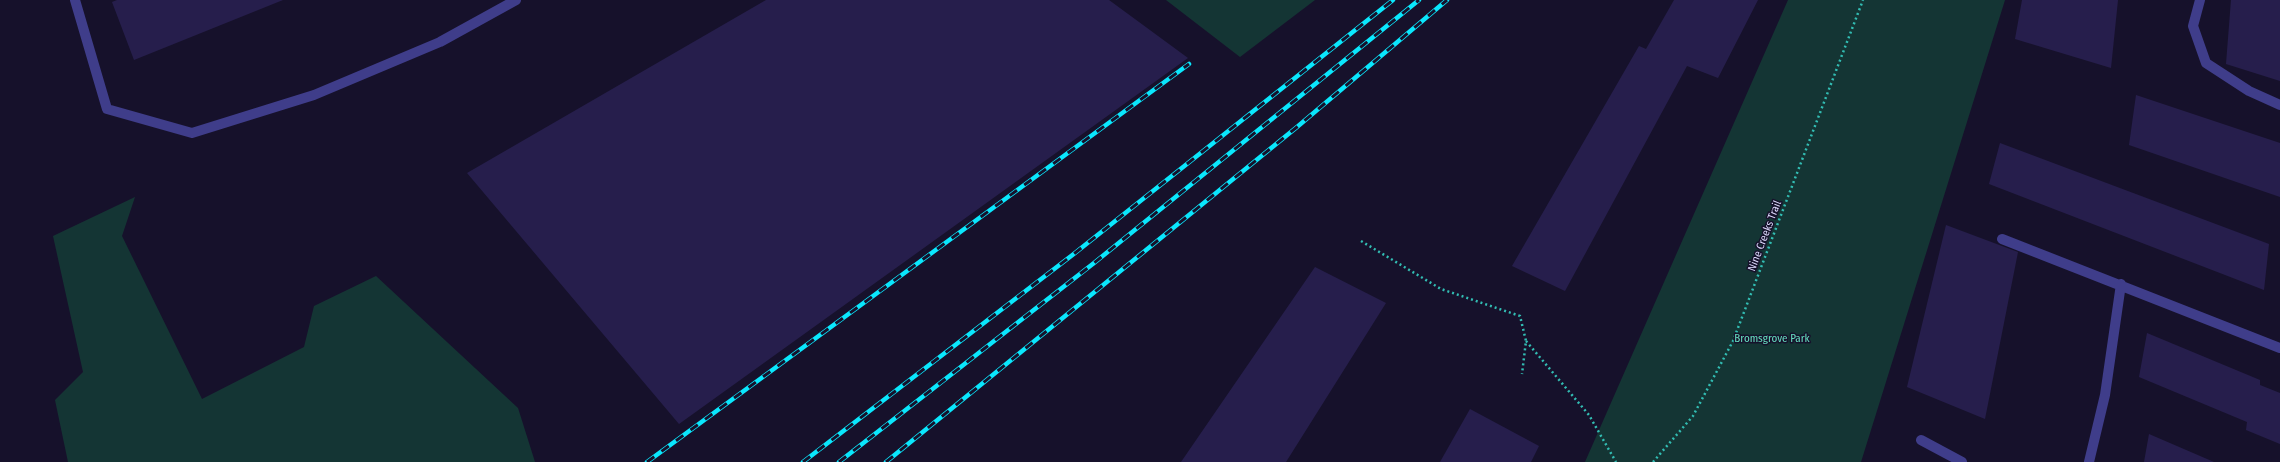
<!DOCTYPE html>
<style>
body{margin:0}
canvas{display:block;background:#16112b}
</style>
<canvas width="2280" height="462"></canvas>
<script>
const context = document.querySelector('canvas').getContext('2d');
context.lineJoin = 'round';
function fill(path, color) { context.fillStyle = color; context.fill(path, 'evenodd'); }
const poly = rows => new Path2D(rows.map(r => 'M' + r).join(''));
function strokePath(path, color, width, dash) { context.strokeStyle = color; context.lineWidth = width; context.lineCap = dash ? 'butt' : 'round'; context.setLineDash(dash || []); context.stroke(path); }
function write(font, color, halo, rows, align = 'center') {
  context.font = font + ' "Fira Sans Condensed",sans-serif'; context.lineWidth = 3; context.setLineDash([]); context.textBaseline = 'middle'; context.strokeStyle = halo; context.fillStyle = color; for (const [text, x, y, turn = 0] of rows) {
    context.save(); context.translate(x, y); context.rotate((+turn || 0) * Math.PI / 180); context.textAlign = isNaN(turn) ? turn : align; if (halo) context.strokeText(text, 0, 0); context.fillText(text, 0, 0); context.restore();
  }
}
fill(poly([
 [1166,0,1315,0,1240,57],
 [1788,0,2005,0,1861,462,1585,462],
 [135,197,122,236,202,399,304,347,314,306,376,276,518,408,535,462,68,462,55,400,83,372,53,236]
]), '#143534');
fill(poly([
 [117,0,283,0,134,60,112,2],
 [766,0,1109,0,1188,58,679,424,467,173],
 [1674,0,1758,0,1718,78,1687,66,1565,291,1512,266,1639,46,1646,49],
 [2022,0,2118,0,2111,68,2015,39],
 [2231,0,2280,0,2280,81,2226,64],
 [2136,95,2280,143,2280,197,2129,145],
 [2000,143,2269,244,2264,290,1989,184],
 [1946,225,2018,252,1985,419,1907,387],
 [1315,267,1386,303,1286,462,1181,462],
 [2147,333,2260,380,2260,385,2280,393,2280,444,2246,430,2247,422,2139,377],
 [1470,409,1539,446,1531,462,1440,462],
 [2149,434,2214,462,2144,462]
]), '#261e4c');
strokePath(poly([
 [1361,241,1441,289,1520,316,1526,341,1522,374],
 [1526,341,1589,415,1616,462],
 [1653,462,1693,416,1733,341,1863,0]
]), '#32bdb3', 2.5, [2, 3]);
strokePath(poly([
 [75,0,107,109,192,133,314,95,440,42,516,0],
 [2200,0,2193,26,2206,63,2249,91,2280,105],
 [2002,239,2280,348],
 [1921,440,1962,462],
 [2089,462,2105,395,2121,284]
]), '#3f3d8a', 10);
const rail = poly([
 [647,462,1189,64],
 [803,462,1075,253,1393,0],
 [839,462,1094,263,1419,0],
 [886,462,1297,127,1447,0]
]);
strokePath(rail, '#0ae7fd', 4.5);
strokePath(rail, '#16112b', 3, [9]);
write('11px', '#dfdcff', '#16112b', [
 ["Nine Creeks Trail",1765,236,-69]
]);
write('11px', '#66e0c0', '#16112b', [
 ["Bromsgrove Park",1772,339]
]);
</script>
